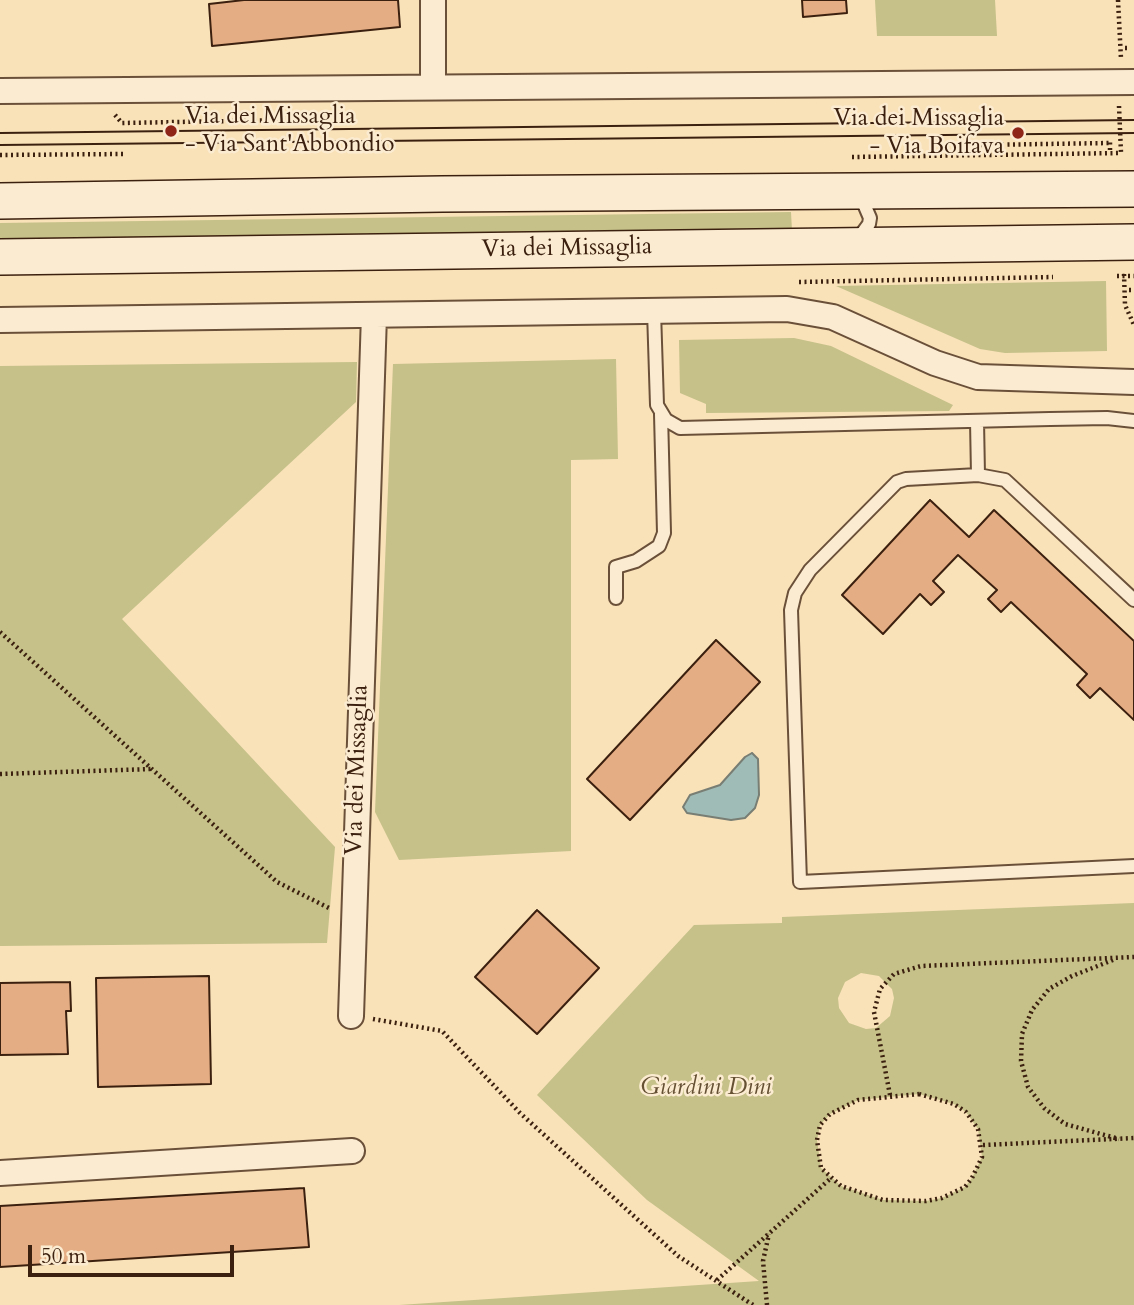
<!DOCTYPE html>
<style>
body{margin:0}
#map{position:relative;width:1134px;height:1305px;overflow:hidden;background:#f9e1b8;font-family:Cardo,serif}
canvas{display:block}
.scale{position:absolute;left:28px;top:1245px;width:206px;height:32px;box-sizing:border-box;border:4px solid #3c200f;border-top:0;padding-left:9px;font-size:21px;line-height:24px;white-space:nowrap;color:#3c200f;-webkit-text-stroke:5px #fbecd1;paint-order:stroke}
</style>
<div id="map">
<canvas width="1134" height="1305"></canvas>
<div class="scale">50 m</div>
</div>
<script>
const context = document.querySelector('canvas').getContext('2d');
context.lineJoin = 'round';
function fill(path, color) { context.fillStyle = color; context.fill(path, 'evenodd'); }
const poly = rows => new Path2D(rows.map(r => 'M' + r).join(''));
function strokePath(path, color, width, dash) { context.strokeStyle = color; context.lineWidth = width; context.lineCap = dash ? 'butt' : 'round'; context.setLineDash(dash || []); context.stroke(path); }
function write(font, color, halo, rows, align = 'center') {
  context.font = font + ' Cardo,serif'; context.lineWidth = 5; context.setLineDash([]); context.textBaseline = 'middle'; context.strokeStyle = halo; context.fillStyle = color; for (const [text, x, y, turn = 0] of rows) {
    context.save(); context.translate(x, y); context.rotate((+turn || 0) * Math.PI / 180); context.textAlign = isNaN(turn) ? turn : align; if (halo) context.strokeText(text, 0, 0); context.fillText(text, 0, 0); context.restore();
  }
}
fill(poly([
 [875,0,995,0,997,36,877,36],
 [791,212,792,231,0,241,0,223],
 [1106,281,1107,351,1005,353,980,349,836,286],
 [794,338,831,346,953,405,949,411,706,413,706,404,680,393,679,340],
 [616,359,618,459,571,460,571,851,399,860,375,812,393,364],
 [357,362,356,402,122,619,335,847,327,943,0,946,0,366],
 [1134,903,1134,1305,399,1305,759,1281,647,1200,537,1095,694,925,782,923,782,917],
 [861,973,879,976,892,989,894,998,890,1016,876,1028,866,1029,849,1023,839,1008,838,998,845,982],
 [919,1094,954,1104,966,1112,978,1129,982,1157,972,1178,965,1187,942,1198,926,1201,883,1200,841,1186,821,1168,817,1140,820,1125,830,1114,858,1100]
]), '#c5c189');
const water = poly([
 [752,753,758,759,759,795,755,808,745,818,731,820,687,813,683,807,690,795,720,785,745,757,752,753]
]);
fill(water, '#a0bcb7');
strokePath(water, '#787e74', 2);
const building = poly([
 [244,0,398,0,400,27,212,46,209,4,244,0],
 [802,0,846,0,847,13,803,17,802,0],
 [930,500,969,537,994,510,1134,641,1134,720,1100,688,1090,698,1077,685,1087,674,1011,602,1001,612,988,599,997,590,958,555,933,581,944,592,931,605,920,594,883,634,842,595,930,500],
 [716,640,760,682,630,820,587,779,716,640],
 [537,910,599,968,537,1034,475,977,537,910],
 [209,976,211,1084,98,1087,96,978,209,976],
 [70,982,71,1011,66,1011,68,1054,0,1055,0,983,70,982],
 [304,1188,309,1247,0,1267,0,1206,304,1188]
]);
fill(building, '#e4ad83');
strokePath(building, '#3c200f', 2);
const lane = poly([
 [854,197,864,204,870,218,869,224,858,239],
 [654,311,657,405,666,420,680,428,1050,419,1107,418,1134,421],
 [977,421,978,475,906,479,897,482,810,570,795,593,791,610,800,882,1134,866],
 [978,475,1005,480,1134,600],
 [616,598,616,567,636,561,659,546,664,533,661,414]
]);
const street = poly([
 [433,0,433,85],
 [0,91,1134,82],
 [0,320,787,309,833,317,935,363,978,377,1134,382],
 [351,1016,374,315],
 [0,1173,352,1151]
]);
const secondary = poly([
 [0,201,442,194,1134,189],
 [0,257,1134,242]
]);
strokePath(lane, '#6b5039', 16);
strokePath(street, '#6b5039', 28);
strokePath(secondary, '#3c200f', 38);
strokePath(poly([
 [1118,0,1121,59],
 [1125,48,1129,48],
 [1119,106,1121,153],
 [115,115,122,123,289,120],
 [980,145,1110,143],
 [1110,150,1110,139],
 [0,155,123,154],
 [852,157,1121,153],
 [1124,274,1125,305,1134,325],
 [1117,276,1134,276],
 [799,282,1053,277],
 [1129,290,1134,290],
 [0,632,277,882,331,909],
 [0,774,151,769],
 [1113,960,1072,976,1049,989,1032,1010,1022,1034,1021,1061,1028,1087,1044,1108,1065,1124,1119,1139],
 [373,1019,442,1031,520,1113,678,1256,753,1305],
 [919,1094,954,1104,966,1112,978,1129,982,1157,972,1178,965,1187,942,1198,926,1201,883,1200,841,1186,821,1168,817,1140,820,1125,830,1114,858,1100,919,1094],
 [890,1095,874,1012,880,989,894,974,921,966,1134,957],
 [983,1145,1134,1138],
 [717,1280,831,1178],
 [767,1305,763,1261,769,1234]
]), '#3c200f', 4.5, [2, 3.5]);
strokePath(lane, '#fbecd1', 12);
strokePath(street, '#fbecd1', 24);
strokePath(secondary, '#fbecd1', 35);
strokePath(poly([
 [0,133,1134,120],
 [0,145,1134,133]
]), '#3c200f', 2);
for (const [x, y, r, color] of [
 [171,131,7,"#8f2418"],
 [1018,133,7,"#8f2418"]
]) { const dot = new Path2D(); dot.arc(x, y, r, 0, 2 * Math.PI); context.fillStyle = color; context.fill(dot); strokePath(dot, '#fbecd1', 2.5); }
write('24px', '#3c200f', '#fbecd1', [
 ["Via dei Missaglia",185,117],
 ["- Via Sant'Abbondio",185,145],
 ["Via dei Missaglia",1004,119,"right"],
 ["- Via Boifava",1004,147,"right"]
], 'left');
write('24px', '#3c200f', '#fbecd1', [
 ["Via dei Missaglia",567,249,-1],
 ["Via dei Missaglia",358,770,-88]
]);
write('italic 24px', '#655034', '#fbecd1', [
 ["Giardini Dini",706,1088]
]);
</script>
